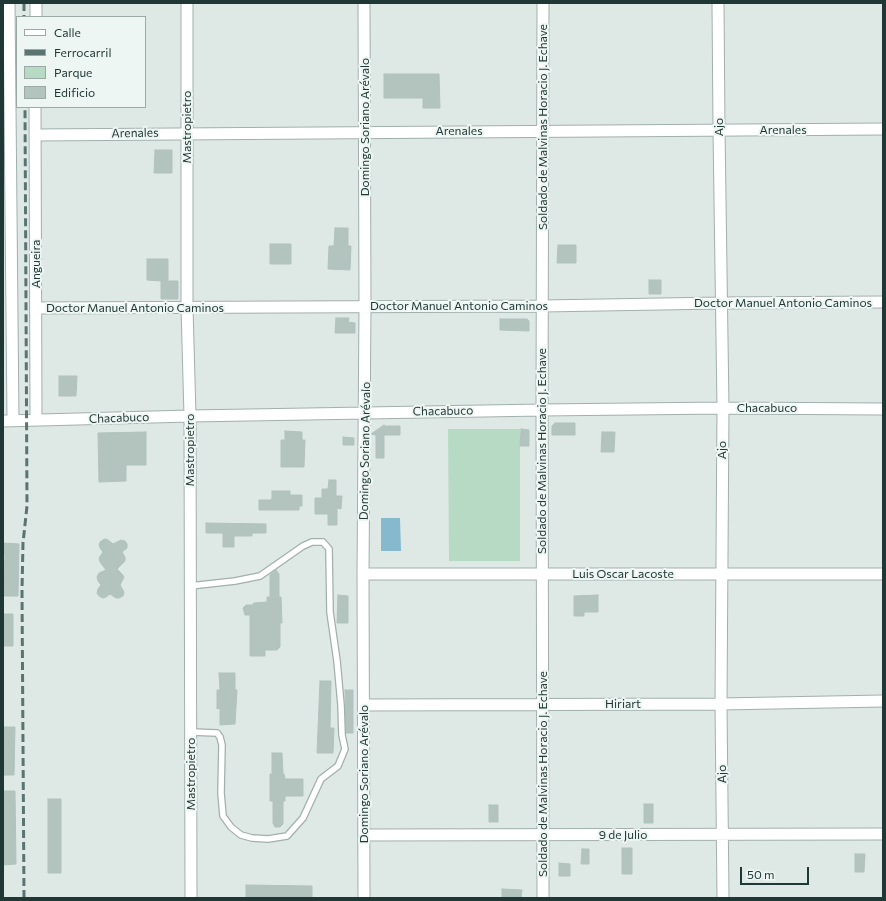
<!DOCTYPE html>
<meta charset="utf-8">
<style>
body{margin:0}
#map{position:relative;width:886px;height:901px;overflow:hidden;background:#dee9e6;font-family:Commissioner,sans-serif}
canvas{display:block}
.frame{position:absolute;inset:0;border:4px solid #203835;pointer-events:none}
.legend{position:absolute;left:16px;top:16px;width:130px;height:92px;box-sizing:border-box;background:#eef6f3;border:1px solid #9caaa7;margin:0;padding:5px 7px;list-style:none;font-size:12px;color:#203835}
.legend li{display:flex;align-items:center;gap:8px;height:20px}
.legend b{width:20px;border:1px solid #9caaa7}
.scale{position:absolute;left:740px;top:867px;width:69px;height:18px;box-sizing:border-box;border:2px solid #203835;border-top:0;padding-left:5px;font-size:12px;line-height:14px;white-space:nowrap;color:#203835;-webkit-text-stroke:3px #eef6f3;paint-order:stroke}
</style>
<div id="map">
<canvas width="886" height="901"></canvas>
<div class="frame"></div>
<ul class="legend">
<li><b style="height:5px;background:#fff"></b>Calle</li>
<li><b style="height:5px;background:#5a7471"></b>Ferrocarril</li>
<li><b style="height:11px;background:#b7dac5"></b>Parque</li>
<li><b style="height:11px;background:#b3c4bf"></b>Edificio</li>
</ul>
<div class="scale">50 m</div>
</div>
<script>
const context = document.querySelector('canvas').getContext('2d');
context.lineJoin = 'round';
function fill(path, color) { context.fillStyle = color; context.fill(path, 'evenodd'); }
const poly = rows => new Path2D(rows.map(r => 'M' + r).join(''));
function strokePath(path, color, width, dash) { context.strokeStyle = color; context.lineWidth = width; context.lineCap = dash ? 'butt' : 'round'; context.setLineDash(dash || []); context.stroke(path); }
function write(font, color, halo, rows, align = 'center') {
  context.font = font + ' Commissioner,sans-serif'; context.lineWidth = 4; context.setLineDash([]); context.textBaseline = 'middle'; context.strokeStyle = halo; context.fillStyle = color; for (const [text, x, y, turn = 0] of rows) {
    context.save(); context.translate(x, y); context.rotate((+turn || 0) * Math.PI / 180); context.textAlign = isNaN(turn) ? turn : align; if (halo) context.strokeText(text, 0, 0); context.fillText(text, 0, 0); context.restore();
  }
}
fill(poly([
 [448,429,520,429,520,561,449,561]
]), '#b7dac5');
fill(poly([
 [381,518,400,518,401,551,381,551]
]), '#86b8ce');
const building = poly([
 [384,74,439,74,440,108,423,108,423,98,384,98,384,74],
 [155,150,172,150,172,173,154,173,155,150],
 [335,228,348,228,348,246,351,246,350,270,328,269,329,246,334,246,335,228],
 [270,244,291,244,291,264,270,264,270,244],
 [558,245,576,245,576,263,557,263,558,245],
 [147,259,168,259,168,281,178,281,178,299,161,299,161,281,147,280,147,259],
 [649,280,661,280,661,294,649,294,649,280],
 [336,318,349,318,348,322,355,323,355,333,335,333,336,318],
 [500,319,527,319,529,321,529,331,500,330,500,319],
 [59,376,77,376,76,396,59,396,59,376],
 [555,423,575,423,575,435,552,435,552,426,555,423],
 [384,425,384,426,400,426,400,435,384,435,384,458,376,458,376,435,371,434,384,425],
 [521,429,529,430,529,446,520,446,521,429],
 [285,431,302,432,302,440,305,440,304,467,281,467,281,440,285,440,285,431],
 [146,432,146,465,126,465,126,481,99,482,98,433,146,432],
 [602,432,615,432,614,452,601,452,602,432],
 [343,437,354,438,354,445,343,445,343,437],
 [329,480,336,480,336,496,342,496,341,509,337,508,337,525,328,525,328,514,315,514,315,498,322,498,322,489,328,489,329,480],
 [272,491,290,491,290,495,302,495,302,506,299,506,299,510,259,510,259,500,271,500,272,498,272,491],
 [206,523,266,524,266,533,252,533,252,536,234,536,234,547,223,547,223,533,206,533,206,523],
 [105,539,108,540,113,544,121,540,125,541,127,544,127,548,122,552,125,557,125,561,117,569,122,574,124,577,120,585,124,592,123,596,119,598,116,598,110,594,106,597,103,598,99,596,97,593,98,589,101,585,98,581,97,577,99,573,106,570,100,562,99,558,103,552,100,548,99,544,101,541,105,539],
 [3,543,19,544,18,596,3,596,5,555,3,555,3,543],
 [276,570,279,574,279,597,281,597,282,623,280,623,280,647,277,650,265,650,265,656,250,656,250,615,245,615,243,608,246,605,252,605,254,603,267,602,267,597,270,597,270,575,276,570],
 [338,595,348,596,348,623,337,623,338,595],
 [598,595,598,612,584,612,584,616,574,616,574,596,598,595],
 [3,614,13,614,13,646,3,646,3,614],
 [219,673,235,673,235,690,237,690,235,724,220,725,220,708,217,709,217,690,220,690,219,673],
 [320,681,331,681,330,728,334,728,333,753,317,753,320,681],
 [345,690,353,690,353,733,346,733,345,690],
 [3,727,15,727,14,775,3,775,3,727],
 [272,753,282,753,283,774,284,774,285,779,303,779,303,796,285,796,285,801,283,801,283,824,280,827,275,827,273,823,273,801,270,801,270,774,272,774,272,753],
 [3,791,15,791,16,864,3,865,3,791],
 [48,799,61,799,61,873,48,873,48,799],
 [644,804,653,804,653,823,644,823,644,804],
 [489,805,498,805,498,822,489,822,489,805],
 [622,848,632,848,632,874,622,874,622,848],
 [582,849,589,849,589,864,581,864,582,849],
 [855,854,865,854,864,872,855,872,855,854],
 [559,863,570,864,570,876,559,876,559,863],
 [246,885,312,886,312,898,246,898,246,885],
 [502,889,522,890,521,898,502,898,502,889]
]);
fill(building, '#b3c4bf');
strokePath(building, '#b1c2be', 1);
const service = poly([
 [190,586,235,581,260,576,303,546,312,542,323,542,329,549,330,612,337,661,341,705,342,735,345,749,338,766,321,779,303,818,287,836,268,839,252,838,241,835,231,827,223,816,221,793,222,745,220,737,217,733,191,732]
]);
const minor = poly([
 [9,3,13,420],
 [187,3,187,307,190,416,191,898],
 [364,3,365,306,363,574,364,898],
 [718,3,719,130,723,408,721,704,723,898],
 [36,17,36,3],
 [35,107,36,420],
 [35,135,883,129],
 [36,308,542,306,721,303,883,302],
 [3,421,190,416,542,410,723,408,883,409],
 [363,574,883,574],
 [364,705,721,704,883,701],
 [364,835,883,834],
 [543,898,542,410,543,3]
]);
strokePath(service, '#a1b0ad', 8);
strokePath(minor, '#a1b0ad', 13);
strokePath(service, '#fff', 5.5);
strokePath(minor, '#fff', 11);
strokePath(poly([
 [24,3,24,17],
 [24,898,22,590,23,543,27,506,25,107]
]), '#5a7471', 3, [8, 4]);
write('12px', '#203835', '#eef6f3', [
 ["Mastropietro",187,127,-90],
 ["Domingo Soriano Arévalo",365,127,-90],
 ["Soldado de Malvinas Horacio J. Echave",543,127,-90],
 ["Ajo",719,127,-90],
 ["Arenales",783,130],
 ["Arenales",459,131],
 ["Arenales",135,133,-1],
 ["Angueira",36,264,-90],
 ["Doctor Manuel Antonio Caminos",783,303],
 ["Doctor Manuel Antonio Caminos",459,306],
 ["Doctor Manuel Antonio Caminos",135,308],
 ["Chacabuco",767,408],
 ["Chacabuco",443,411,-1],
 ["Chacabuco",119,418,-2],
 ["Mastropietro",190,450,-90],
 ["Ajo",722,450,-90],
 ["Domingo Soriano Arévalo",365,451,-89],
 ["Soldado de Malvinas Horacio J. Echave",542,451,-90],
 ["Luis Oscar Lacoste",623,574],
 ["Hiriart",623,704],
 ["Mastropietro",191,774,-90],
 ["Domingo Soriano Arévalo",364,774,-90],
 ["Soldado de Malvinas Horacio J. Echave",543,774,-90],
 ["Ajo",722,774,-91],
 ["9 de Julio",623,835]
]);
</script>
